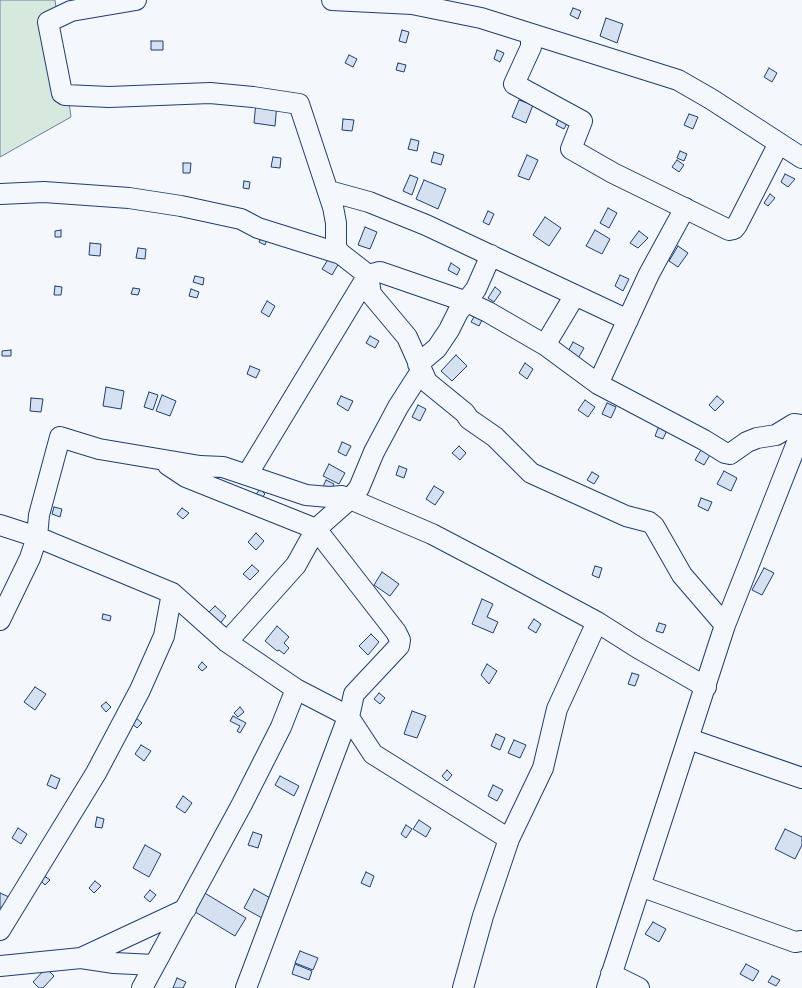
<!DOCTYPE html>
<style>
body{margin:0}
canvas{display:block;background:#f4f7fb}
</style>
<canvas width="802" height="988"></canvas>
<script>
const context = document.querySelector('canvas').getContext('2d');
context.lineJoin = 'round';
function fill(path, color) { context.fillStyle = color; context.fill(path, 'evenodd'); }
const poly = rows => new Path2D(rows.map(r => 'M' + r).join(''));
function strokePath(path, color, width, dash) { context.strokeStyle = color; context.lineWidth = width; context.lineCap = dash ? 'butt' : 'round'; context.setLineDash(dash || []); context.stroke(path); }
const green = poly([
 [0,0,55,0,71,117,0,157,0,0]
]);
fill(green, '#d7e8df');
strokePath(green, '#687fa3', 1);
const building = poly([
 [573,8,581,11,578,19,570,15,573,8],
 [606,18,623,24,617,43,600,36,606,18],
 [402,30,409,32,406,43,399,41,402,30],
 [151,41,163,41,163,50,151,50,151,41],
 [497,50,504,53,500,62,494,59,497,50],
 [349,55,357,59,353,67,345,63,349,55],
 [398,63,406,65,404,72,396,70,398,63],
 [769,68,777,73,772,82,764,77,769,68],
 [519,100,533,105,526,123,512,117,519,100],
 [256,102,277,104,275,126,254,123,256,102],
 [562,112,571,116,564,129,556,125,562,112],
 [689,114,698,117,693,129,684,125,689,114],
 [343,119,354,120,352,131,342,130,343,119],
 [411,139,419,141,417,151,408,149,411,139],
 [680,151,687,154,684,161,677,158,680,151],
 [434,152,444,155,441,165,431,162,434,152],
 [527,155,538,160,529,180,518,176,527,155],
 [273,157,281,158,280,168,271,167,273,157],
 [677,160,684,165,679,172,672,167,677,160],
 [183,163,191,163,190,173,183,173,183,163],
 [785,174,795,179,788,187,781,182,785,174],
 [410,175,418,178,412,195,403,191,410,175],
 [424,180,446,189,438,209,416,199,424,180],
 [244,181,250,182,249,189,243,188,244,181],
 [770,194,775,198,768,206,764,203,770,194],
 [608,208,617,213,609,228,600,223,608,208],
 [488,211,494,214,489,225,483,222,488,211],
 [545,217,561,228,549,246,533,235,545,217],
 [365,227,377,232,370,249,358,245,365,227],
 [61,230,61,237,55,237,55,231,61,230],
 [595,230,610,239,602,254,586,246,595,230],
 [639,231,648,238,638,248,630,243,639,231],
 [262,235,268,237,265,245,259,242,262,235],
 [90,243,101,244,100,256,89,255,90,243],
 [678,246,688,253,678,267,669,261,678,246],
 [138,248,146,249,145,259,136,258,138,248],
 [329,258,339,263,332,275,322,269,329,258],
 [451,263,460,269,457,275,448,270,451,263],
 [620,275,629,279,623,291,615,286,620,275],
 [195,276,204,278,203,285,193,282,195,276],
 [55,286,62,287,61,295,54,295,55,286],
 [495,287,501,292,494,302,488,298,495,287],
 [133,288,140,289,138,295,131,294,133,288],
 [191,289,199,292,197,298,189,296,191,289],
 [267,301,275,306,269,317,261,312,267,301],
 [478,310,485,314,479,326,471,322,478,310],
 [370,336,379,341,375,348,366,343,370,336],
 [573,342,584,348,577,360,567,353,573,342],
 [11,350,11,356,2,356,2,351,11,350],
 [456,355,467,366,452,381,441,371,456,355],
 [525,363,533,369,527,379,519,373,525,363],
 [250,366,260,370,256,378,247,374,250,366],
 [106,387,124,391,121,409,103,406,106,387],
 [149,392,158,395,153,410,144,407,149,392],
 [162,395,176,401,170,416,156,411,162,395],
 [341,396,353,401,348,411,337,404,341,396],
 [717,396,724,402,715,411,709,405,717,396],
 [31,398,43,399,41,412,30,411,31,398],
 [585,400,595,407,588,417,578,410,585,400],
 [607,403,616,407,611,418,602,414,607,403],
 [418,405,426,409,420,421,412,417,418,405],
 [659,426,667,430,663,439,655,436,659,426],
 [342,442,351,446,346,456,338,452,342,442],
 [459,446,466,453,460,460,452,453,459,446],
 [701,450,710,455,704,465,695,460,701,450],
 [329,464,345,473,339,484,323,476,329,464],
 [399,466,407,469,404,478,396,475,399,466],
 [724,471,737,478,731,491,717,484,724,471],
 [592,472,599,476,594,484,587,480,592,472],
 [326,480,334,484,329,495,321,491,326,480],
 [434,486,444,492,435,505,426,499,434,486],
 [260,489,265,494,259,501,254,497,260,489],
 [701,498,712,502,708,511,698,506,701,498],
 [54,507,62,509,60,517,52,514,54,507],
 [182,508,189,513,183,519,177,514,182,508],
 [256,533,264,541,256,550,248,542,256,533],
 [252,565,259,571,250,580,243,574,252,565],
 [595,566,602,568,599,578,592,575,595,566],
 [764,568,774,573,762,595,752,590,764,568],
 [382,572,399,584,390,596,374,585,382,572],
 [482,599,493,604,487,617,498,622,493,633,472,624,482,599],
 [215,606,226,616,218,626,206,615,215,606],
 [103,614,111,616,110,621,102,619,103,614],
 [534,619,541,624,536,633,528,628,534,619],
 [659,623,666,625,663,633,656,631,659,623],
 [277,626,289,637,284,643,289,648,284,654,279,650,277,651,265,641,277,626],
 [371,634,379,642,368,655,359,646,371,634],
 [202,662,207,667,202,671,198,667,202,662],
 [487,664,497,671,489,684,481,675,487,664],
 [632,673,639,675,635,686,628,684,632,673],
 [35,687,46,694,35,710,24,702,35,687],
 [379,693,385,698,380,704,374,699,379,693],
 [106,702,111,707,106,712,101,706,106,702],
 [240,707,244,712,238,717,234,713,240,707],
 [412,711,426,716,417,738,404,734,412,711],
 [233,716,246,723,240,733,237,731,240,726,230,721,233,716],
 [135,717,142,723,137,728,130,722,135,717],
 [496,734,505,738,500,750,491,746,496,734],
 [514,740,526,745,520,758,508,753,514,740],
 [141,745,151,751,144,761,135,754,141,745],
 [447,770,452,775,447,781,442,776,447,770],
 [51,775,60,779,56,789,47,785,51,775],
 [280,776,299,786,294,796,275,785,280,776],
 [493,785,503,790,497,801,488,796,493,785],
 [183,796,192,803,185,813,176,807,183,796],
 [97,817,104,819,102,828,95,827,97,817],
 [419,820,431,828,426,837,413,829,419,820],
 [406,825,412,829,406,838,401,834,406,825],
 [18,828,27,834,21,844,12,838,18,828],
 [785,829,802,837,802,845,795,859,775,849,785,829],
 [253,832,262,835,258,848,248,845,253,832],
 [145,845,161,854,149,877,133,868,145,845],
 [366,872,374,876,370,887,361,883,366,872],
 [43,875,50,880,45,885,39,879,43,875],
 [95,881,101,886,94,893,89,888,95,881],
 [254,889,272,899,262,918,244,908,254,889],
 [150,890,156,895,150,902,144,897,150,890],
 [203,892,246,918,235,936,192,910,203,892],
 [0,893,9,897,4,909,0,907,0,893],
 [653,922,666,929,659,942,645,934,653,922],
 [300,951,318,958,313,970,295,963,300,951],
 [295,964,312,971,309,980,292,974,295,964],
 [746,964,759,971,753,981,740,974,746,964],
 [46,968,54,976,43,988,39,988,33,982,46,968],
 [772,976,780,980,776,986,768,982,772,976],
 [177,978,186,982,183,988,173,988,177,978]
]);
fill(building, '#d5e0f0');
strokePath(building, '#1d3f73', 1);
const minor = poly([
 [136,0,71,11,48,22,62,93,65,95,109,97,210,93,253,97,299,104,333,207,336,223,336,248,341,254],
 [332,0,412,4,481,18,678,80,711,99,802,158],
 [531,34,531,47,514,84,582,121,571,149,613,173,729,230,734,229,737,225,779,143],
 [329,191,369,202,426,225,628,320],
 [0,194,44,192,129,198,181,206,241,219,258,228,341,254,368,275,371,294,407,337,427,382,465,413,469,419,495,437,531,473,626,516,649,522,654,526,682,575,725,625],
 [545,345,575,295],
 [418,364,437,348,449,330,458,312,476,289,491,255],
 [598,384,649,274,685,208],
 [168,465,186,477,316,529,396,632,400,640,399,646,354,694,350,712,246,988],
 [247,475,368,275,380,272,467,302,488,312,545,345,598,384,704,440,725,453,730,454,747,442,757,438,776,435,794,424,802,425],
 [0,525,37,537,172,593,227,642,296,689,348,716,373,754,509,839],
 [0,620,30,558,37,537,39,515,60,437,99,449,200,466,223,467,306,495,329,497,342,496,350,499,432,534,491,565,597,622,638,648,706,687],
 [227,642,296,565,316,529,350,499,359,488,374,452,398,407,421,371],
 [689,739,802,778],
 [640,886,795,942,802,941],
 [0,930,96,773,140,690,164,636,172,593],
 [81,958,186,909],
 [0,966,81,958,114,963,154,965],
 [611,974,639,988],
 [142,988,242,804,281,727,296,689],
 [463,988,483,916,509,839,543,768,557,709,597,622],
 [607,988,725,625,802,430]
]);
strokePath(minor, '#1d3f73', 22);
strokePath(minor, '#f4f7fb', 20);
</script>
